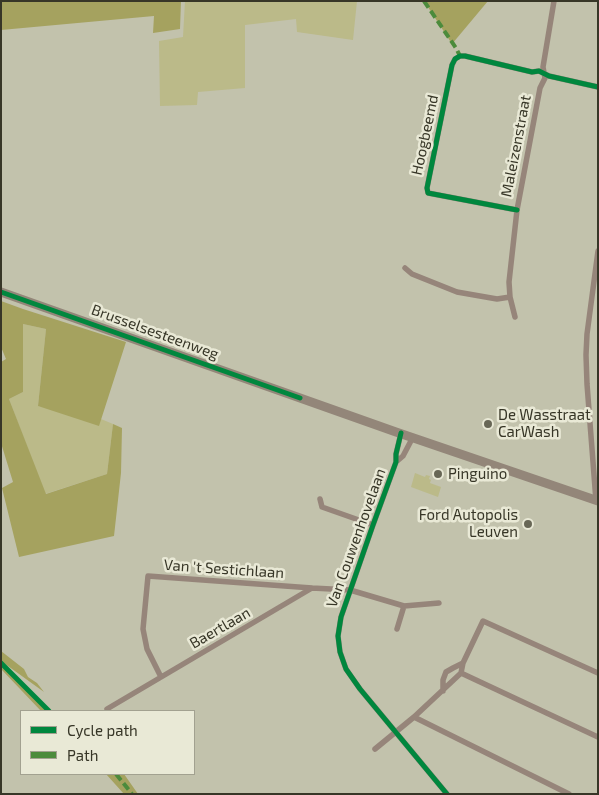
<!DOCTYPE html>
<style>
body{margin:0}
#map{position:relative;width:599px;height:795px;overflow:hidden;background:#c2c2ac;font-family:"Exo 2",sans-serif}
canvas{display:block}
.frame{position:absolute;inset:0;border:2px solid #373627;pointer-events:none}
.legend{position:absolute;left:20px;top:710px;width:175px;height:65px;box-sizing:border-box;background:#e9e9d6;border:1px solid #a2a190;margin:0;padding:6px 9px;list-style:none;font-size:15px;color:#373627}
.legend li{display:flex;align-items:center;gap:10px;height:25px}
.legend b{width:25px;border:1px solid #a2a190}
</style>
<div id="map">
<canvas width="599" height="795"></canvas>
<div class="frame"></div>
<ul class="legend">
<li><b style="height:6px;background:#00873e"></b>Cycle path</li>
<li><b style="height:6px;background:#4c8b3c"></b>Path</li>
</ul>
</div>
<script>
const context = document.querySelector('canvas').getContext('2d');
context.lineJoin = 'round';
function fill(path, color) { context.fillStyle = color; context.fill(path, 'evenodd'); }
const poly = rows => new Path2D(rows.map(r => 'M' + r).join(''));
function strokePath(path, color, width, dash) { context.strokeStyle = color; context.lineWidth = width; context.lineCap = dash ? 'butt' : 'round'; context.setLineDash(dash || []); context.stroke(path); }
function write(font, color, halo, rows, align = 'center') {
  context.font = font + ' "Exo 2",sans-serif'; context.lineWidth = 5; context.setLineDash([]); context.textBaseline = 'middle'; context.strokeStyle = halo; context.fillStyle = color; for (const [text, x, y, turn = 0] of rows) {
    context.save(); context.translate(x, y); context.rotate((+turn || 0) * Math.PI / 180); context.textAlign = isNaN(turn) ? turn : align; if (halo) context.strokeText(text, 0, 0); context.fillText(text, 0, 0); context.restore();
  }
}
fill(poly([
 [185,1,357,1,353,40,297,32,296,19,245,25,245,88,198,92,197,105,160,106,159,41,183,37],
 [23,324,46,329,38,406,101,419,113,424,107,474,45,494,9,399,23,392],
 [415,473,425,477,426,475,430,476,429,479,431,480,430,483,441,487,438,497,411,487]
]), '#bbba89');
fill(poly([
 [1,1,181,1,180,29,153,33,154,16,1,30],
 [424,1,488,1,452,44],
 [1,301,23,309,126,342,99,426,38,406,46,329,23,324,23,392,9,399,46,494,107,474,113,424,122,428,121,473,114,536,19,557,2,488,13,482,1,443,1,362,6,359,1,347],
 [1,651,24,669,28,677,37,683,44,692,1,661],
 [1,663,49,711,41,711,1,669],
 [106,774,124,774,138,794,124,794]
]), '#a5a25f');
strokePath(poly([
 [517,210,428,193,427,188,452,65,455,59,460,56,465,56,532,72,539,71,549,76,598,87],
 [405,268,412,274,457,292,497,299,510,297],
 [515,317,510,297,509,282,517,210,540,88,545,78,543,67,554,1],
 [401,433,396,454,396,462,373,525,341,617,338,636,340,652,346,669,360,689,447,794],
 [396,462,403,456,413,437],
 [320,499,322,507,373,525],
 [596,501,587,384,586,355,587,334,598,251],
 [404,606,439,603],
 [461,673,463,663,483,621,598,673],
 [161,677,147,649,143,629,148,576,312,588],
 [443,691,443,680,446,672,453,668,463,663],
 [107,709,312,588,350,590,404,606,397,629],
 [414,717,569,794],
 [375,749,414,717,461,673,598,737]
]), '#96857a', 5.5);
strokePath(poly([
 [1,292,396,432,598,501]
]), '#938679', 9);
strokePath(poly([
 [424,1,456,48,460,56],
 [116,774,132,794]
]), '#4c8b3c', 4, [8, 4]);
strokePath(poly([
 [517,210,428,193,427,188,452,65,455,59,460,56,465,56,532,72,539,71,549,76,598,87],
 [1,292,300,398],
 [401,433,396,454,396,462,373,525,341,617,338,636,340,652,346,669,360,689,447,794],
 [1,663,49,711]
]), '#00873e', 5);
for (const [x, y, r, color] of [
 [488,424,5,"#686756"],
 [438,474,5,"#686756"],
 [528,524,5,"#686756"]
]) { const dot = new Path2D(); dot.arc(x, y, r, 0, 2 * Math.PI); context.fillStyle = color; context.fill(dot); strokePath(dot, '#e9e9d6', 2); }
write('15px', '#373627', '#e9e9d6', [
 ["Hoogbeemd",425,135,-78],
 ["Maleizenstraat",516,146,-79],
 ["Brusselsesteenweg",155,332,20],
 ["Van Couwenhovelaan",356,538,-70],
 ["Van 't Sestichlaan",224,569,4],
 ["Baertlaan",220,628,-30]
]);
write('15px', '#373627', '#e9e9d6', [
 ["De Wasstraat",498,415],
 ["CarWash",498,432],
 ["Pinguino",448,474],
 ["Ford Autopolis",518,515,"right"],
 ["Leuven",518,532,"right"]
], 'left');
</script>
